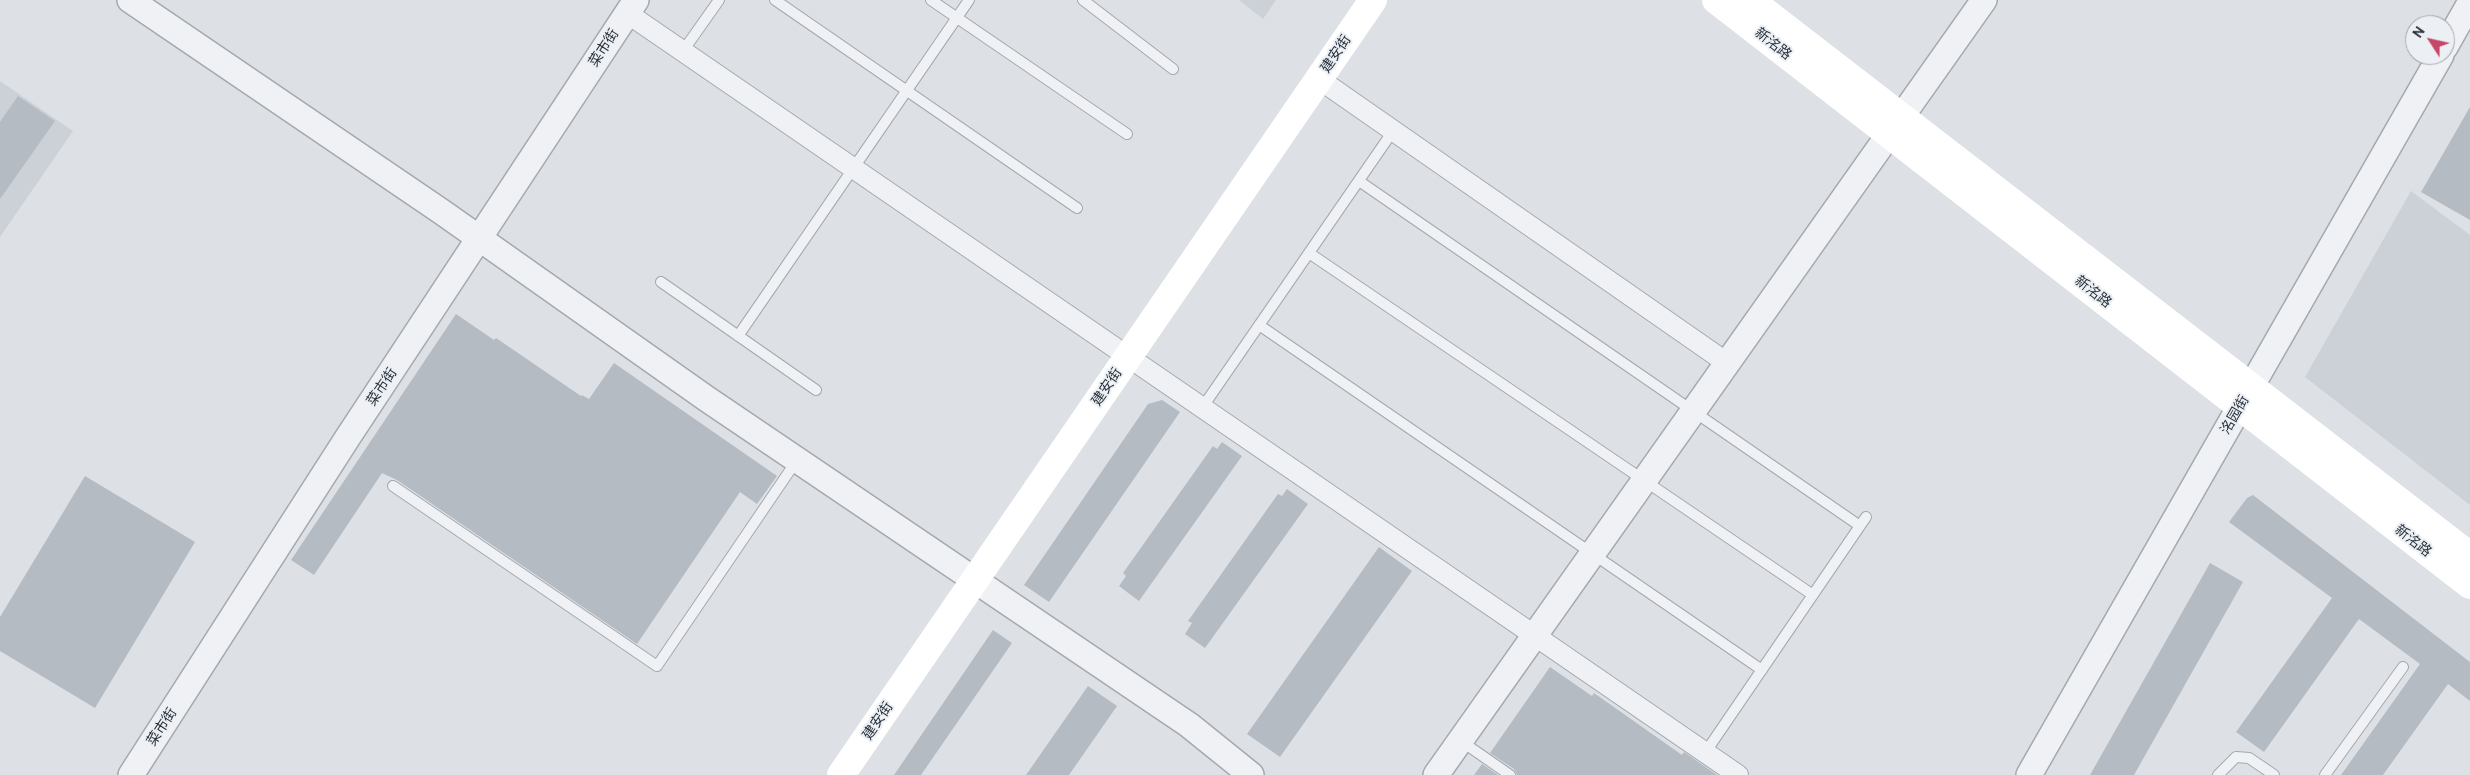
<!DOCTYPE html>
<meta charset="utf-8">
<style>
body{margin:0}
#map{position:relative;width:2470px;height:775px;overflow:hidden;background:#dde1e6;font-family:Cabin,sans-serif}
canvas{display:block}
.north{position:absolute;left:2405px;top:15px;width:50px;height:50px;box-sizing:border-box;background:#ecf0f4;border:1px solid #9da4aa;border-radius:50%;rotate:305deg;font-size:14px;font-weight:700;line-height:20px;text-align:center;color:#27313b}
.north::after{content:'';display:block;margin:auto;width:18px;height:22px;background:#c54769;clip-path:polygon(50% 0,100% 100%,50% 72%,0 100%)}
</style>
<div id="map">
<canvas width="2470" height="775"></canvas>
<div class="north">N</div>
</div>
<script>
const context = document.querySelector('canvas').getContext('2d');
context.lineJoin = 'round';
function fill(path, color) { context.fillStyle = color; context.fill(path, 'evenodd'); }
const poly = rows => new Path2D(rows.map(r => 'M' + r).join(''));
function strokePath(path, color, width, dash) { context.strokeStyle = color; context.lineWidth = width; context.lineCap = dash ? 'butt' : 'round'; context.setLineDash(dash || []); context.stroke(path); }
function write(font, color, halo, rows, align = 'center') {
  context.font = font + ' Cabin,"Noto Sans SC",sans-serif'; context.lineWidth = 4; context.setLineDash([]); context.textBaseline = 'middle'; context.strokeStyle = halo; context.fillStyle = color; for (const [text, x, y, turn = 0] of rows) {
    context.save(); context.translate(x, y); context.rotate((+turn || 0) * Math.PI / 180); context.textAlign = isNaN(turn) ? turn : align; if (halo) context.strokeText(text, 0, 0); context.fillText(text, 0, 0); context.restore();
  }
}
fill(poly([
 [1239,0,1276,0,1263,19],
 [0,81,73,131,0,237],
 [2411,191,2470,235,2470,505,2305,377]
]), '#cbd1d7');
fill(poly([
 [18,96,55,121,0,199,0,122],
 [2470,107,2470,220,2421,192],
 [456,314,494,340,496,338,581,396,582,395,589,399,614,363,777,476,757,504,740,492,637,644,397,480,382,473,314,575,291,560],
 [1162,400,1180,412,1049,602,1024,585,1148,404],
 [1222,442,1242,456,1139,601,1119,586,1126,576,1123,573,1213,446,1217,449],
 [85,476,195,542,95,708,0,651,0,617],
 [1287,489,1308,504,1205,648,1185,634,1192,623,1188,621,1278,494,1282,496],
 [2253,495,2470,662,2470,701,2448,684,2383,775,2341,775,2420,664,2359,619,2264,752,2236,732,2332,598,2229,522,2247,498],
 [1379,547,1412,571,1280,757,1247,734],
 [2210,563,2243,582,2134,775,2090,775],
 [993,630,1012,643,921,775,894,775],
 [1550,667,1592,696,1594,693,1682,755,1684,752,1717,775,1517,775,1514,769,1490,753],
 [1088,686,1117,706,1069,775,1026,775],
 [1482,764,1498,775,1474,775]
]), '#b4bbc2');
const service = poly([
 [775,0,1077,208],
 [931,0,1127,134],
 [1083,0,1173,69],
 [683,51,719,0],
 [1359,181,1860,526],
 [1309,253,1813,595],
 [661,282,816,390],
 [1259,325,1762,670],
 [738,336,969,0],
 [1202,408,1393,131],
 [393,486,657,666,797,460],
 [1461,741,1510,775],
 [1705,753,1866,517],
 [2218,775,2236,757,2249,758,2274,775],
 [2325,775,2403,667]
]);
const minor = poly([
 [627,13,1738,775],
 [1319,79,1727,363]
]);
const tertiary = poly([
 [130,0,442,212,707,399,1189,725,1251,775],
 [2445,47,2470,3],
 [131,775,348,437,636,0],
 [1436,775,1984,0],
 [2029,775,2441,55]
]);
strokePath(service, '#a3a9af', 12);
strokePath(minor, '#a3a9af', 22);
strokePath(tertiary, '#a3a9af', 28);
strokePath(service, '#eff1f4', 10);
strokePath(minor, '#eff1f4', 20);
strokePath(tertiary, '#eff1f4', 25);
strokePath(poly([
 [1716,0,2470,585],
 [1750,0,2470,556],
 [841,775,1373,0]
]), '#fff', 28);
write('14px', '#27313b', '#ecf0f4', [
 ["新洺路",1773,44,38],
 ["菜市街",604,48,-57],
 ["建安街",1336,54,-56],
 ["新洺路",2093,292,38],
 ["菜市街",382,387,-56],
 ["建安街",1107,387,-56],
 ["洺园街",2235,415,-60],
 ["新洺路",2413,541,38],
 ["建安街",878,721,-56],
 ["菜市街",162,727,-57]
]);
</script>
